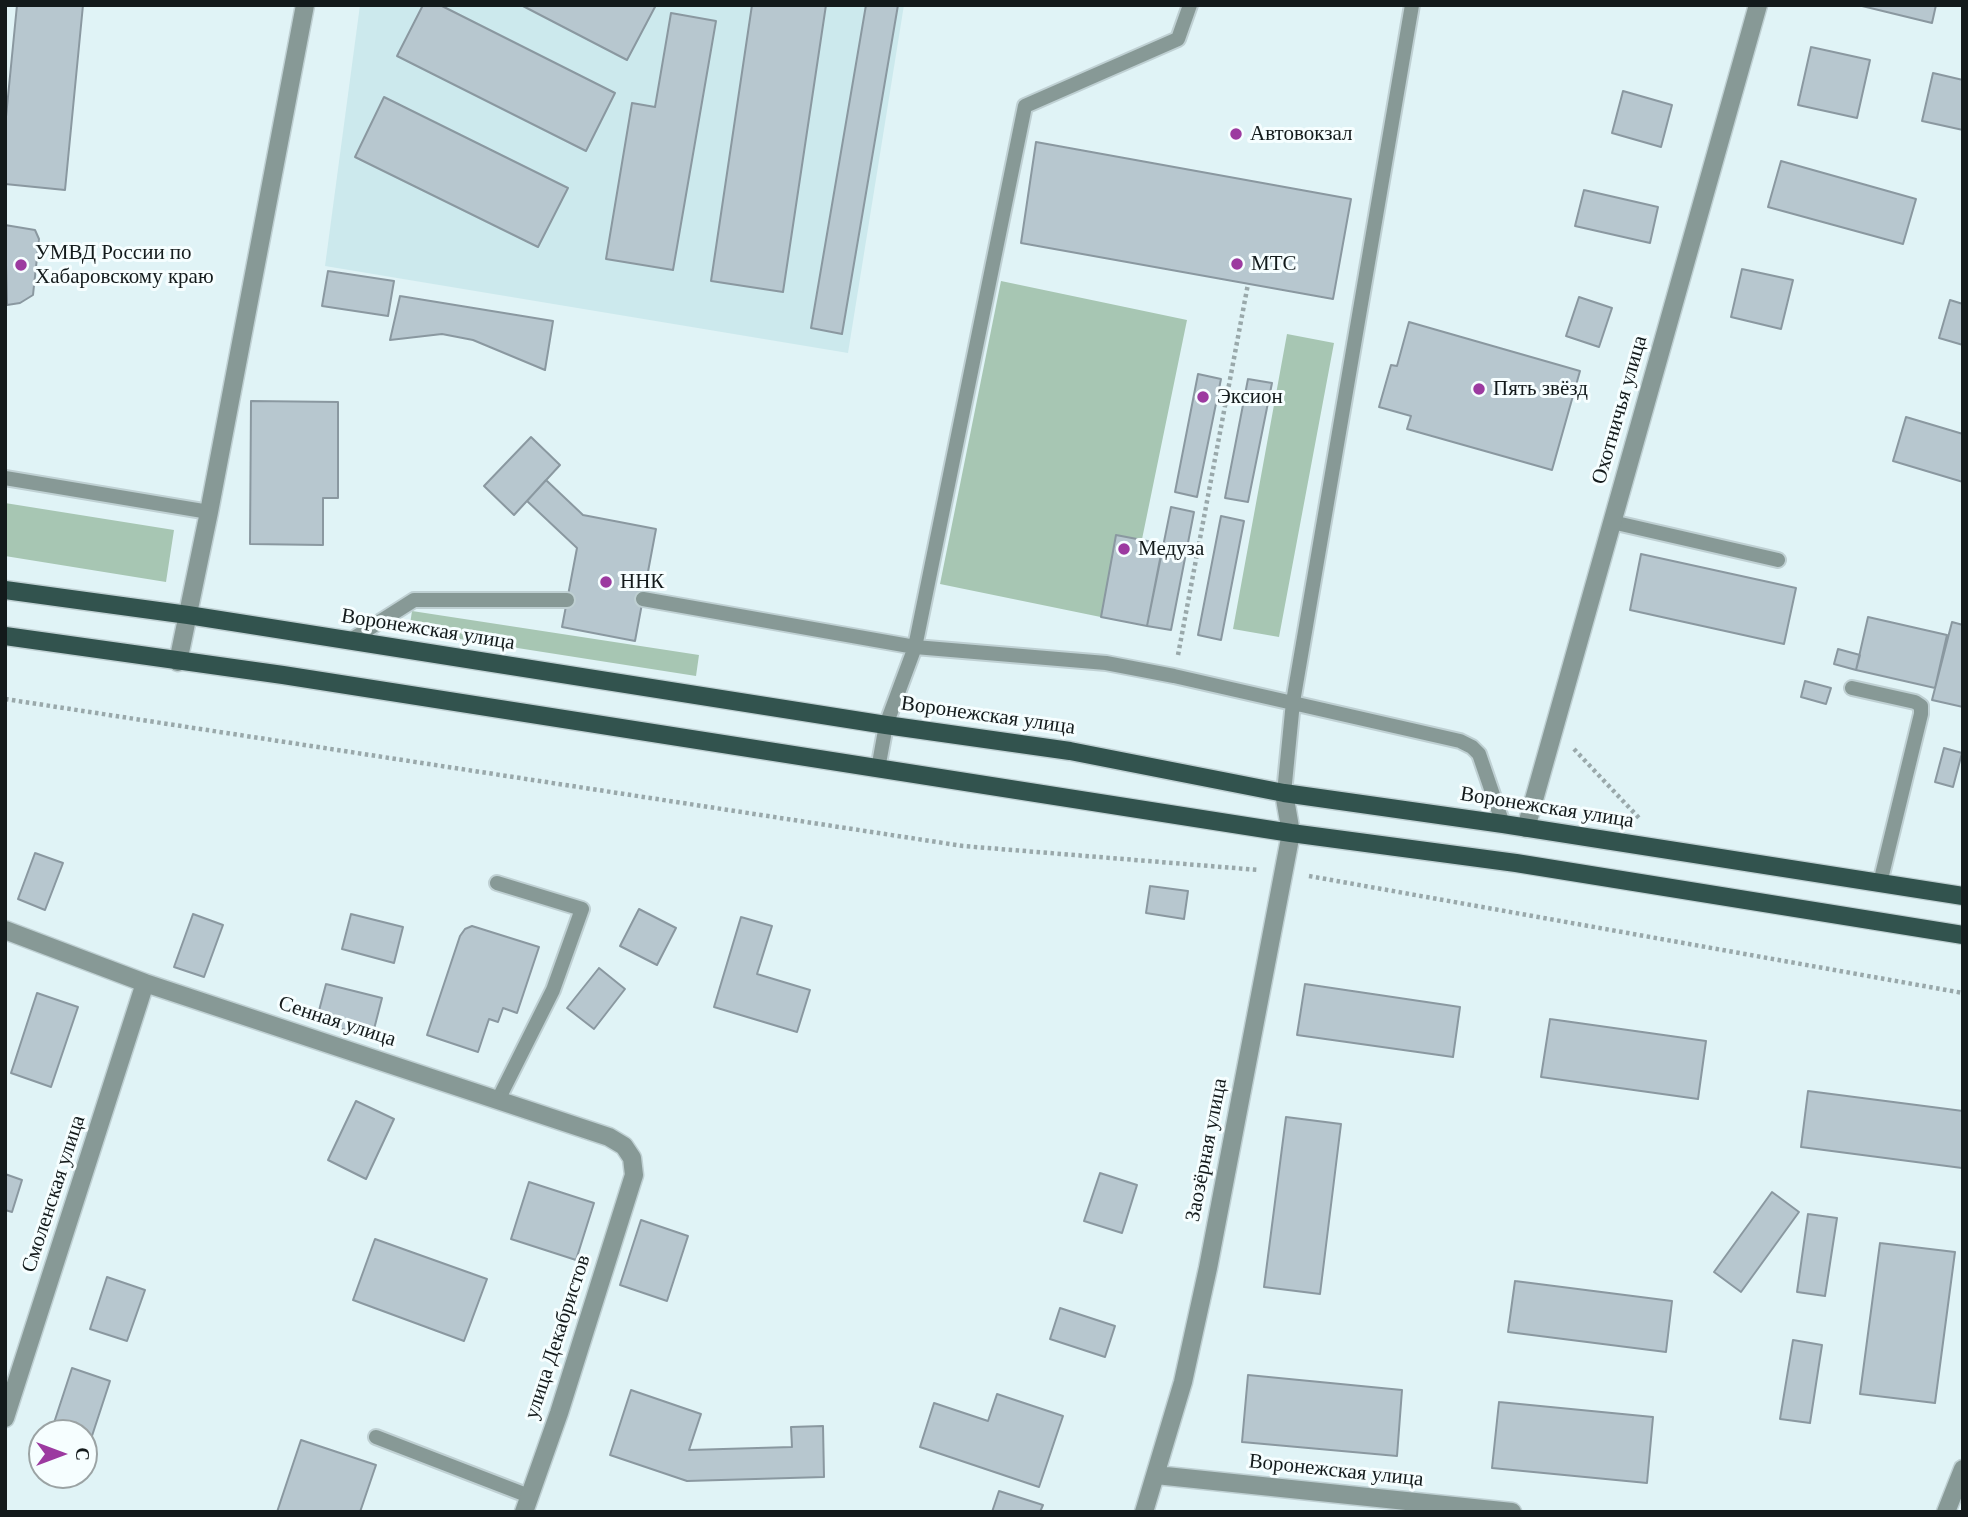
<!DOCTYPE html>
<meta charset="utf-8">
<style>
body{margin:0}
#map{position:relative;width:1968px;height:1517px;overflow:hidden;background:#e0f3f6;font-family:Georgia,serif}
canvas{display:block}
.frame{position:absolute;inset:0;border:7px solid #131a1b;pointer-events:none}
.north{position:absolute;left:28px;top:1419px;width:70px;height:70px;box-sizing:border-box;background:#f6feff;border:2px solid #9ba3a4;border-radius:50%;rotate:90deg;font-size:19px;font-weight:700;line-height:28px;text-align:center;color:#131a1b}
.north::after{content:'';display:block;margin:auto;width:24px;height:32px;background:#9c3aa0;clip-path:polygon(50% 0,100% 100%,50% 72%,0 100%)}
</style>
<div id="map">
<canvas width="1968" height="1517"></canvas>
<div class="frame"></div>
<div class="north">С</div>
</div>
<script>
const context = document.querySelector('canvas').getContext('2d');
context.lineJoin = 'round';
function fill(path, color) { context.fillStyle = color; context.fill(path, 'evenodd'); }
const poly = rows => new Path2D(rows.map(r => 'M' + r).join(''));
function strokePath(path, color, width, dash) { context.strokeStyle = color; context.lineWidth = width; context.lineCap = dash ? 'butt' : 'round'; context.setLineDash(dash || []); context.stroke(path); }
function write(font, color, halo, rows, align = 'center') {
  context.font = font + ' Georgia,serif'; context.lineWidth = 6; context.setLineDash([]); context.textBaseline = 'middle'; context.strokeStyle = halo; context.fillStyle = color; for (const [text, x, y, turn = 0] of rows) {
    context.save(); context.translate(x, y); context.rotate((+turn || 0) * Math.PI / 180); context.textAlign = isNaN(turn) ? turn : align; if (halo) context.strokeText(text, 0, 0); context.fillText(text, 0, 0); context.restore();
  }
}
fill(poly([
 [360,5,904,5,848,353,325,266]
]), '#cce9ed');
fill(poly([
 [1001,281,1187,320,1125,622,940,584],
 [1287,334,1334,343,1279,637,1233,629],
 [5,503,174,530,166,582,5,556],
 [412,611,699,655,696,676,409,631]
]), '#a7c6b3');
const building = poly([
 [17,5,83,5,65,190,5,184,5,127,17,5],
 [423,5,440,5,615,93,586,151,397,56,423,5],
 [521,5,656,5,627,60,521,5],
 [752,5,826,5,783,292,711,281,752,5],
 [866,5,898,5,842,334,811,328,866,5],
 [1858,5,1936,5,1932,23,1858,5],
 [671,13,716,21,673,270,606,259,632,103,655,107,671,13],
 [1811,47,1870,60,1857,118,1798,105,1811,47],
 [1933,73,1963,80,1963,130,1922,121,1933,73],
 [1623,91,1672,105,1661,147,1612,133,1623,91],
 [384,97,568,188,538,247,355,157,384,97],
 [1036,142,1351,199,1333,299,1021,243,1036,142],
 [1781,161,1916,199,1903,244,1768,207,1781,161],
 [1584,190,1658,207,1650,243,1575,226,1584,190],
 [5,225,35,230,39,239,33,295,20,303,7,305,5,225],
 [1742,269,1793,280,1781,329,1731,317,1742,269],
 [328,271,394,281,388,316,322,306,328,271],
 [400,296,553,321,545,370,473,340,442,334,390,340,400,296],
 [1579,297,1612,308,1599,347,1566,336,1579,297],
 [1950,300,1963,304,1963,345,1939,338,1950,300],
 [1409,322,1580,371,1552,470,1407,429,1411,416,1379,407,1391,365,1397,366,1409,322],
 [1198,374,1221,379,1197,497,1175,492,1198,374],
 [1248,379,1272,383,1248,502,1225,498,1248,379],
 [251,401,338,402,338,498,323,498,323,545,250,544,251,401],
 [1906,417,1963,434,1963,482,1893,461,1906,417],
 [531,437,560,465,514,515,484,486,531,437],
 [546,480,583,515,656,529,635,641,562,627,577,548,527,501,546,480],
 [1171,507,1194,512,1171,630,1147,626,1171,507],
 [1221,516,1244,521,1221,640,1198,635,1221,516],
 [1116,535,1163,544,1147,626,1101,617,1116,535],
 [1641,554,1796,588,1784,644,1630,610,1641,554],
 [1868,617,1947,635,1935,688,1856,670,1868,617],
 [1952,622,1963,625,1963,707,1932,700,1952,622],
 [1838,649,1860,655,1856,670,1834,664,1838,649],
 [1805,681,1831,688,1826,704,1801,697,1805,681],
 [1944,748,1962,753,1953,787,1935,782,1944,748],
 [35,853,63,863,45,910,18,899,35,853],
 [1150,886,1188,891,1184,919,1146,913,1150,886],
 [639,909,676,928,657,965,620,946,639,909],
 [193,914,223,925,204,977,174,967,193,914],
 [351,914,403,927,394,963,342,949,351,914],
 [741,917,772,926,757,974,810,990,797,1032,714,1007,741,917],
 [472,926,539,947,517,1013,503,1008,498,1022,489,1019,478,1052,427,1035,460,936,465,929,472,926],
 [599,968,625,989,594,1029,567,1008,599,968],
 [326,984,382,998,372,1037,316,1022,326,984],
 [1305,984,1460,1007,1453,1057,1297,1035,1305,984],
 [37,993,78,1007,51,1087,11,1073,37,993],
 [1550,1019,1706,1041,1698,1099,1541,1077,1550,1019],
 [1808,1091,1963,1111,1962,1168,1801,1147,1808,1091],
 [356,1101,394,1119,366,1179,328,1160,356,1101],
 [1286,1117,1341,1124,1320,1294,1264,1287,1286,1117],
 [1100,1173,1137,1185,1122,1233,1084,1221,1100,1173],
 [5,1174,22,1180,12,1212,5,1210,5,1174],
 [529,1182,594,1203,576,1260,511,1239,529,1182],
 [1772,1192,1799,1212,1741,1292,1714,1272,1772,1192],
 [1808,1214,1837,1218,1825,1296,1797,1292,1808,1214],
 [641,1220,688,1236,667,1301,620,1285,641,1220],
 [375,1239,487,1279,464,1341,353,1300,375,1239],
 [1880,1243,1955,1252,1935,1403,1860,1394,1880,1243],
 [107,1277,145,1290,127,1341,90,1329,107,1277],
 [1515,1281,1672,1301,1666,1352,1508,1332,1515,1281],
 [1060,1308,1115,1326,1105,1357,1050,1339,1060,1308],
 [1793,1340,1822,1345,1810,1423,1780,1419,1793,1340],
 [72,1368,110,1381,90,1442,84,1440,84,1433,63,1433,52,1429,72,1368],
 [1248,1375,1402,1390,1397,1456,1242,1442,1248,1375],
 [631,1390,701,1414,689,1450,792,1447,791,1427,823,1426,824,1477,687,1481,610,1455,631,1390],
 [997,1394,1063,1416,1039,1487,920,1447,934,1403,988,1421,997,1394],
 [1499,1402,1653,1417,1647,1483,1492,1468,1499,1402],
 [301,1440,376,1465,360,1512,277,1512,301,1440],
 [999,1491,1043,1505,1040,1512,992,1512,999,1491]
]);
fill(building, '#b7c7cf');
strokePath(building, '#8a98a0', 2);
const lane = poly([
 [5,478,209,512],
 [1612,522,1778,560],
 [643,599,915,647,1106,663,1174,676,1460,741,1472,747,1479,754,1503,824],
 [351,640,414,600,567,600],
 [1852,688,1915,702,1921,706,1921,714,1880,883],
 [878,769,886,725,915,647,1025,106,1178,39,1190,5],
 [1284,793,1293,702,1412,5],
 [497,883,582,909,553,990,498,1100],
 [376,1437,529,1496]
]);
const street = poly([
 [178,662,209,512,305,5],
 [1526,828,1758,5],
 [5,930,145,983,609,1137,624,1146,632,1158,634,1175,559,1413,524,1512],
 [5,1418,145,983],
 [1156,1475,1512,1512],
 [1144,1512,1183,1382,1208,1268,1291,833,1284,793],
 [1946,1512,1963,1469]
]);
const primary = poly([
 [5,590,188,615,886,725,1070,751,1284,793,1503,824,1963,896],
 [5,636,283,675,1291,833,1516,863,1963,935]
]);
strokePath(lane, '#bfd0d3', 18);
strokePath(street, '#bfd0d3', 21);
strokePath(primary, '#bfd0d3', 21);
strokePath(poly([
 [1178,655,1248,284],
 [5,699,963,846,1259,870],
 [1574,749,1640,819],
 [1309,876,1963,993]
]), '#99a8aa', 4.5, [3.5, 3.5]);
strokePath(lane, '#879996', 14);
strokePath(street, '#879996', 18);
strokePath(primary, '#32534e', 18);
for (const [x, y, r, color] of [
 [1236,134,7,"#9c3aa0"],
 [1237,264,7,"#9c3aa0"],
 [21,265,7,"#9c3aa0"],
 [1479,389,7,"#9c3aa0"],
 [1203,397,7,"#9c3aa0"],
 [1124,549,7,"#9c3aa0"],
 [606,582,7,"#9c3aa0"]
]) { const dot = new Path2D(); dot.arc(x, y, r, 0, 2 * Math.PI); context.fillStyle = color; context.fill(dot); strokePath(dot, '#f6feff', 2.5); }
write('21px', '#131a1b', '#f6feff', [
 ["Автовокзал",1250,134],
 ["УМВД России по",35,253],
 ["Хабаровскому краю",35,277],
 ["МТС",1251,264],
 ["Пять звёзд",1493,389],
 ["Эксион",1217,397],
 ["Медуза",1138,549],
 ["ННК",620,582]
], 'left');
write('21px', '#131a1b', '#f6feff', [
 ["Охотничья улица",1620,410,-74],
 ["Воронежская улица",428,630,9],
 ["Воронежская улица",988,716,8],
 ["Воронежская улица",1547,808,9],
 ["Сенная улица",337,1022,18],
 ["Заозёрная улица",1207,1150,-79],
 ["Смоленская улица",54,1194,-72],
 ["улица Декабристов",558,1337,-72],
 ["Воронежская улица",1336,1471,6]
]);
</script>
